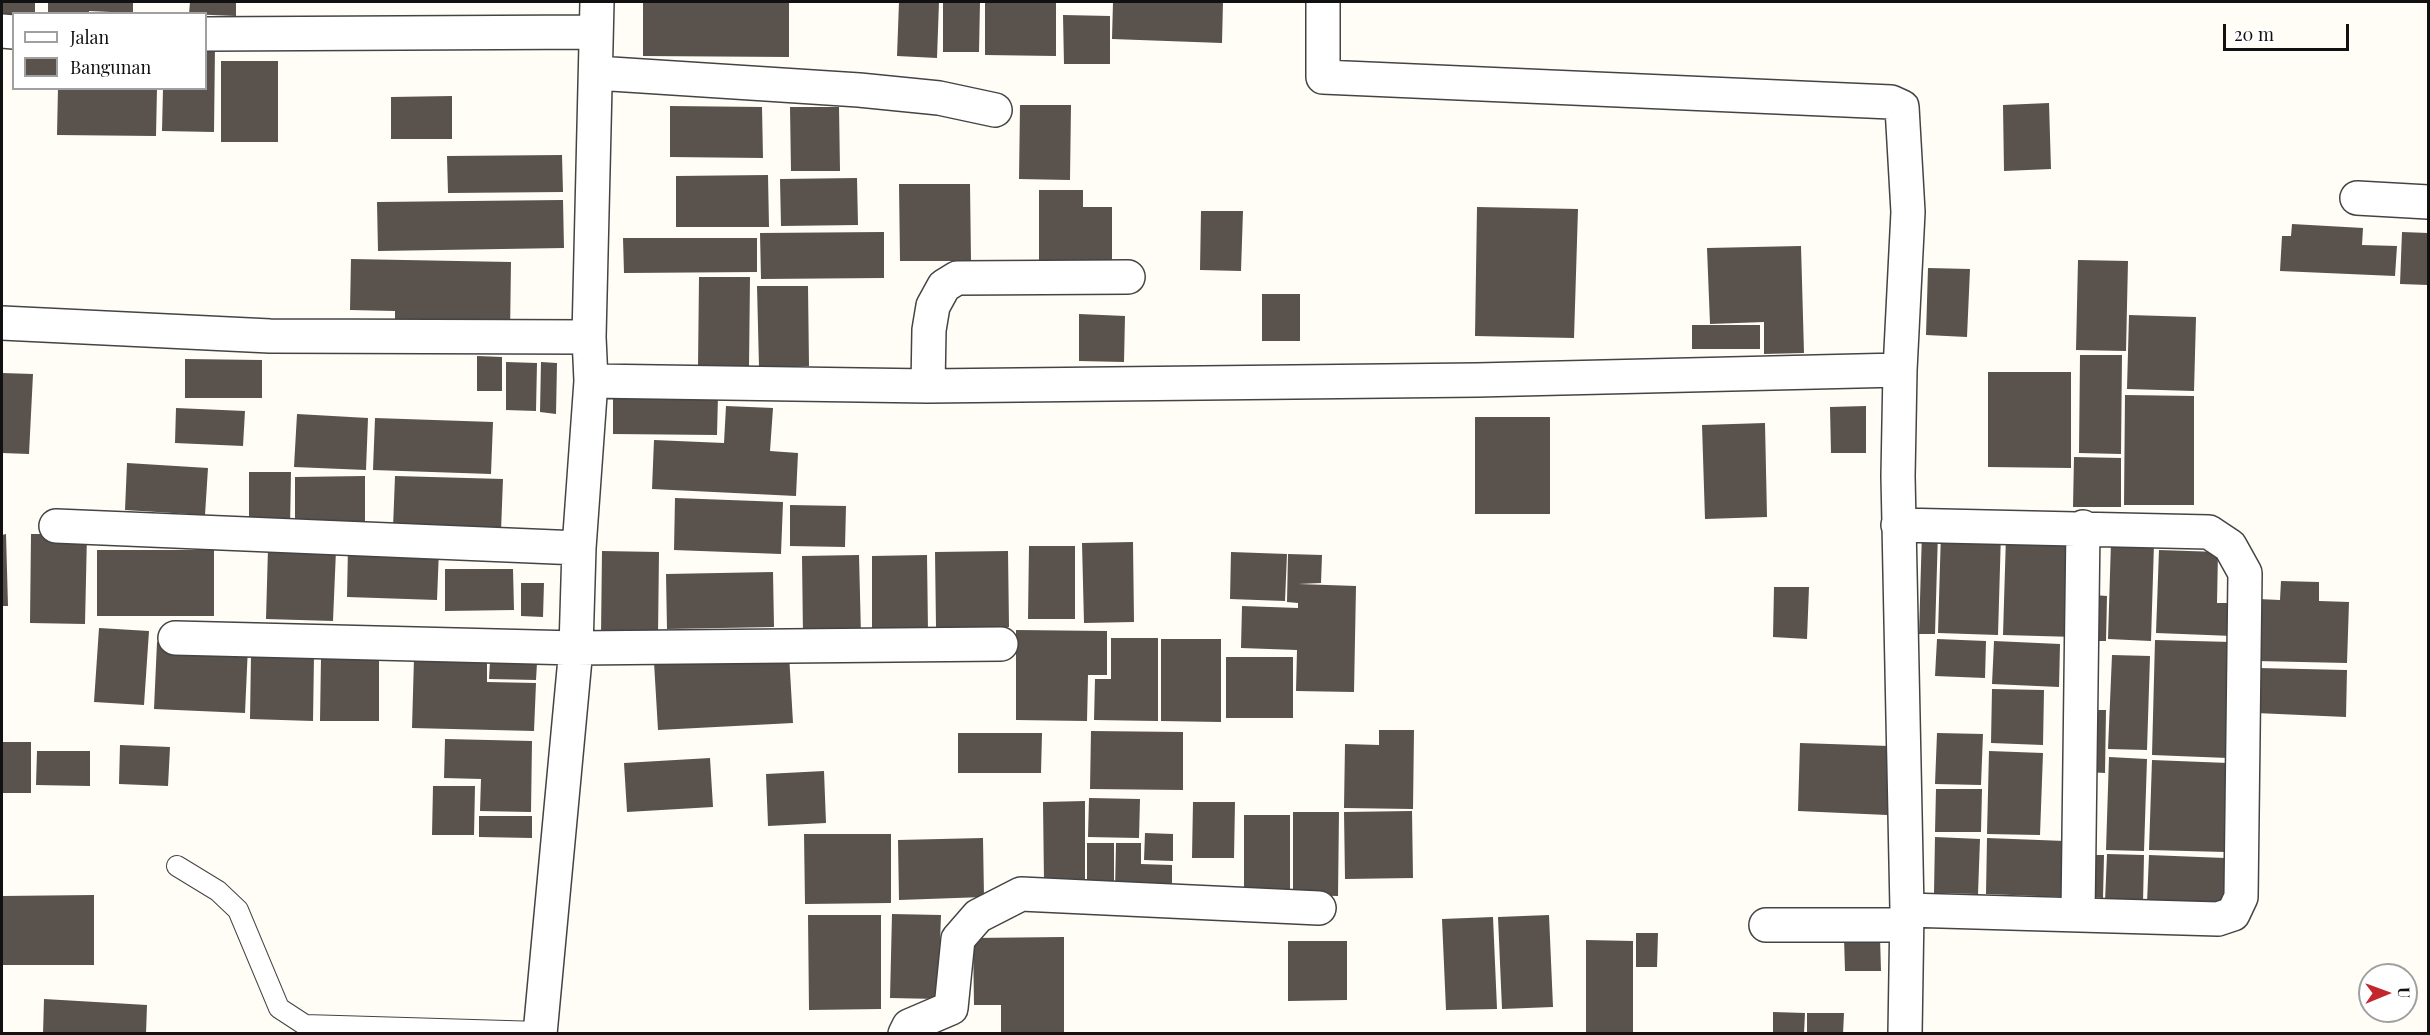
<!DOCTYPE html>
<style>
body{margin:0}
#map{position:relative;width:2430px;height:1035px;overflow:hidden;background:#fffdf5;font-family:"Playfair Display",serif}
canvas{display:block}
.frame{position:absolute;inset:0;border:3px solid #111;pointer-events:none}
.legend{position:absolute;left:12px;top:12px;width:195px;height:78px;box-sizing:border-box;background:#fff;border:2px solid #a0a0a0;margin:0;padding:8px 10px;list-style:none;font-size:18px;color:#111}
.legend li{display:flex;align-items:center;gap:12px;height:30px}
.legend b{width:30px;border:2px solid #a0a0a0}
.north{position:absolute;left:2358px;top:963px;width:60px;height:60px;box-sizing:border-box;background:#fff;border:2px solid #a0a0a0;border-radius:50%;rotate:89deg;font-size:16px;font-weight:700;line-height:24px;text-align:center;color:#111}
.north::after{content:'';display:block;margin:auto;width:21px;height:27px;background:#c4262e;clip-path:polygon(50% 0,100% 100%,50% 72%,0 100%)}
.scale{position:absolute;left:2223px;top:24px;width:126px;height:27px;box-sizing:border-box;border:3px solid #111;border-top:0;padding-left:8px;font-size:18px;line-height:21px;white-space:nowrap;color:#111;-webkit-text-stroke:4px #fff;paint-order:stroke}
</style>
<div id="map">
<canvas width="2430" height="1035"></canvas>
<div class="frame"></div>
<ul class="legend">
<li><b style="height:8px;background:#fff"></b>Jalan</li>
<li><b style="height:16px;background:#5a524d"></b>Bangunan</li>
</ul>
<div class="north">U</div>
<div class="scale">20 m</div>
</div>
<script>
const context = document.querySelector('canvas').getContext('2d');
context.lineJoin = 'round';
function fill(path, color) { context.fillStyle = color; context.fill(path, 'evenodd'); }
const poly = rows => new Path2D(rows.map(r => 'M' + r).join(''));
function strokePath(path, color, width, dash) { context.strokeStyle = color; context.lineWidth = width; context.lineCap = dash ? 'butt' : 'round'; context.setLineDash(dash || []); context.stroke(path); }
fill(poly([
 [2,2,35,2,35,14,2,15],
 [48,2,133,2,133,13,89,11,89,14,48,14],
 [190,2,236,2,236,16,189,14],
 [643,2,789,2,789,57,643,56],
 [899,2,939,2,937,58,897,56],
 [943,2,980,2,979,52,943,52],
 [985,2,1056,2,1056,56,985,55],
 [1113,2,1223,2,1222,43,1112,39],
 [1063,15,1110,16,1110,64,1064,64],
 [206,45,215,45,214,132,162,131,163,88,206,88],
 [221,61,278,61,278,142,221,142],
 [58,88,157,88,156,136,57,135],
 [452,96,452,139,391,139,391,97],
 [2049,103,2051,169,2004,171,2003,105],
 [1020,105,1071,105,1070,180,1019,179],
 [670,106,762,107,763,158,670,157],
 [790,107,839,107,840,171,791,171],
 [562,155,563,192,448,193,447,156],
 [768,175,769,227,676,227,676,176],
 [857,178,858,225,781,226,780,179],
 [899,184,970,184,971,261,900,261],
 [1039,190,1083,190,1083,207,1112,207,1112,261,1039,261],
 [563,200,564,248,378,251,377,202],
 [1477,207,1578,209,1574,338,1475,336],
 [1201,211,1243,211,1241,271,1200,270],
 [2292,224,2363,228,2362,245,2397,246,2395,276,2280,271,2282,236,2291,236],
 [884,232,884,278,761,279,760,233],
 [2402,232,2428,233,2428,285,2400,284],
 [623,238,757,238,757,272,624,273],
 [1801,246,1804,353,1764,354,1764,322,1710,324,1707,248],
 [351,259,511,262,510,335,395,332,395,311,350,310],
 [2078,260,2128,261,2126,351,2076,350],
 [1928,268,1970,269,1967,337,1926,335],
 [699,277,750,277,749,367,698,367],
 [757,286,808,286,809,366,759,367],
 [1262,294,1300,294,1300,341,1262,341],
 [1079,314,1125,316,1124,362,1079,361],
 [2129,315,2196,317,2194,391,2127,389],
 [1692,325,1760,325,1760,349,1692,349],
 [2080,355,2122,355,2121,454,2079,453],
 [477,356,502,357,502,391,477,391],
 [185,359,262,360,262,398,185,398],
 [506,362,537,363,536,411,506,410],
 [541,362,557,363,556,414,540,412],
 [1988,372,2071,372,2071,468,1988,467],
 [2,373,33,374,29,454,2,453],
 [613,394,718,395,717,435,613,434],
 [2125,395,2194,396,2194,505,2124,505],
 [726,406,773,408,770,451,798,453,796,496,652,489,654,440,724,443],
 [1866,406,1866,453,1831,453,1830,407],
 [176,408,245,411,243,446,175,443],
 [297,414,368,418,366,470,294,467],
 [1475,417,1550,417,1550,514,1475,514],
 [375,418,493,422,491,474,373,470],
 [1765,423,1767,517,1705,519,1702,425],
 [2074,457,2121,458,2121,507,2073,507],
 [127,463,208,468,205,515,125,510],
 [249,472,291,472,290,527,249,527],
 [365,476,365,524,295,524,295,477],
 [395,476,503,479,501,531,393,528],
 [675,498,783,502,781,554,674,550],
 [790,505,846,506,845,547,790,546],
 [1922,531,1938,532,1935,634,1919,634],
 [1941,532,2001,533,1998,635,1938,633],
 [6,534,8,606,2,606,2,535],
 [31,534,87,534,85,624,30,623],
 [2006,536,2078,538,2076,637,2003,635],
 [1133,542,1134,622,1084,623,1082,543],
 [2111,542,2154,543,2151,641,2108,639],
 [1029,546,1075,546,1075,619,1028,619],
 [348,547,439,549,437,600,347,597],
 [268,548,336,550,333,621,266,619],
 [97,550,214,550,214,616,97,616],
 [2159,550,2218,552,2217,603,2234,603,2233,636,2156,633],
 [602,551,659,552,658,636,601,635],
 [1008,551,1009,627,936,627,935,552],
 [1231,552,1287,554,1285,601,1230,599],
 [1288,554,1322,555,1321,583,1298,584,1356,586,1354,692,1296,691,1297,650,1241,648,1242,606,1298,608,1298,603,1287,602],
 [859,555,861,636,803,637,802,556],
 [927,555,928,632,872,633,872,556],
 [445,569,513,569,514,610,445,611],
 [773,572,774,627,667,629,666,574],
 [2281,581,2319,582,2319,601,2349,602,2347,663,2256,661,2258,599,2280,600],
 [521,583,544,583,543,617,521,616],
 [1774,587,1809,587,1807,639,1773,637],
 [2094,595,2107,596,2106,641,2092,641],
 [99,628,149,631,144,705,94,702],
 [1016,630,1107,631,1107,675,1088,675,1087,721,1016,720],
 [1111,638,1158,638,1158,721,1094,720,1095,679,1111,679],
 [1161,639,1221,639,1221,722,1161,721],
 [1937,639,1986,641,1985,678,1935,676],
 [2155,640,2232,642,2228,758,2152,755],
 [1994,641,2060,644,2059,687,1992,684],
 [157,642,248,646,245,713,154,709],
 [789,654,793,723,658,730,654,662],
 [251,655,314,656,313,721,250,719],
 [2112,655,2150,656,2147,750,2108,749],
 [379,657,379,721,320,721,321,658],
 [1226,657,1293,657,1293,718,1226,718],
 [414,658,487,660,487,682,536,683,534,731,412,728],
 [490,661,537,663,536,680,489,679],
 [2258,668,2347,670,2346,717,2256,713],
 [1992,689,2044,690,2043,745,1991,743],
 [2088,710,2106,710,2105,773,2086,772],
 [1379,730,1414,730,1413,809,1344,808,1345,744,1379,745],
 [1091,731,1183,732,1183,790,1090,789],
 [958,733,1042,733,1041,773,958,773],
 [1937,733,1983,734,1981,785,1935,784],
 [445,739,532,741,531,812,480,811,481,779,444,778],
 [2,742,31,742,31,793,2,793],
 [1800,743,1889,746,1887,815,1798,811],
 [120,745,170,747,168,786,119,784],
 [37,751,90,751,90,786,36,785],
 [1989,751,2043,753,2040,835,1987,834],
 [2109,757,2147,759,2144,851,2106,850],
 [710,758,713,807,627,812,624,763],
 [2152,760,2228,763,2226,852,2149,850],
 [824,771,826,823,768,826,766,774],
 [433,786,475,786,474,835,432,835],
 [1936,789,1982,789,1981,832,1935,832],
 [1089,798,1140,799,1139,838,1088,837],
 [1085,801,1085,882,1044,882,1043,802],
 [1193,802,1235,802,1234,858,1192,858],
 [1412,811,1413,878,1345,879,1344,812],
 [1293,812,1339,812,1338,896,1293,895],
 [1244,815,1290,815,1290,894,1244,894],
 [479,816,532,816,532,838,479,837],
 [1145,833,1173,834,1173,861,1144,860],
 [804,834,891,834,891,903,805,904],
 [1935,837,1980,839,1978,894,1934,893],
 [983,838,984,897,899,900,898,840],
 [1987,838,2065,841,2063,897,1986,894],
 [1087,843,1114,843,1114,882,1087,882],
 [1116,843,1141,843,1141,864,1172,865,1172,893,1115,892],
 [2107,854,2144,855,2143,903,2105,902],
 [2089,855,2104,855,2103,898,2088,897],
 [2149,855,2225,858,2224,905,2147,903],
 [94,895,94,965,2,965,2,896],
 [892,914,941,915,938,999,890,998],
 [808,915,881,915,881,1009,809,1010],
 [1549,915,1553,1007,1502,1009,1498,917],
 [1493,917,1497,1009,1446,1010,1442,919],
 [1636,933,1658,933,1657,967,1636,967],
 [1064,937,1064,1034,1001,1034,1001,1005,974,1005,973,938],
 [1880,937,1881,971,1845,971,1844,938],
 [1586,940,1633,941,1633,1034,1586,1034],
 [1288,941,1347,941,1347,1000,1288,1001],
 [44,999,147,1005,146,1034,43,1034],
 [1773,1012,1805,1013,1804,1034,1773,1034],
 [1807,1013,1844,1013,1843,1034,1807,1034]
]), '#5a524d');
const service = poly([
 [177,866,218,891,238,910,279,1008,305,1025,540,1032]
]);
const minor = poly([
 [1323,2,1323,77,1891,102,1902,107,1908,212,1900,370,1898,476,1907,910,1905,1034],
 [2,31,14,32],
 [206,34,596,32],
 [596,73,859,90,939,98,995,110],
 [2357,198,2428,202],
 [2,323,270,336,589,337],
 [591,381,928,386,1477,380,1900,370],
 [928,386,929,330,933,306,944,286,957,278,1128,277],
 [1898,525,2209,532,2230,546,2245,573,2241,897,2233,914,2218,919,1907,910],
 [56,526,579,548],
 [175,638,576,648,1001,644],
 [2078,914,2083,527],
 [1766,925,1906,925],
 [540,1034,576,648,579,548,591,381,589,337,597,2],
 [905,1034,909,1026,951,1008,958,939,978,916,1021,894,1319,908]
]);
strokePath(service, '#444', 22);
strokePath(minor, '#444', 36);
strokePath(service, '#fff', 20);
strokePath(minor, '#fff', 33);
</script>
